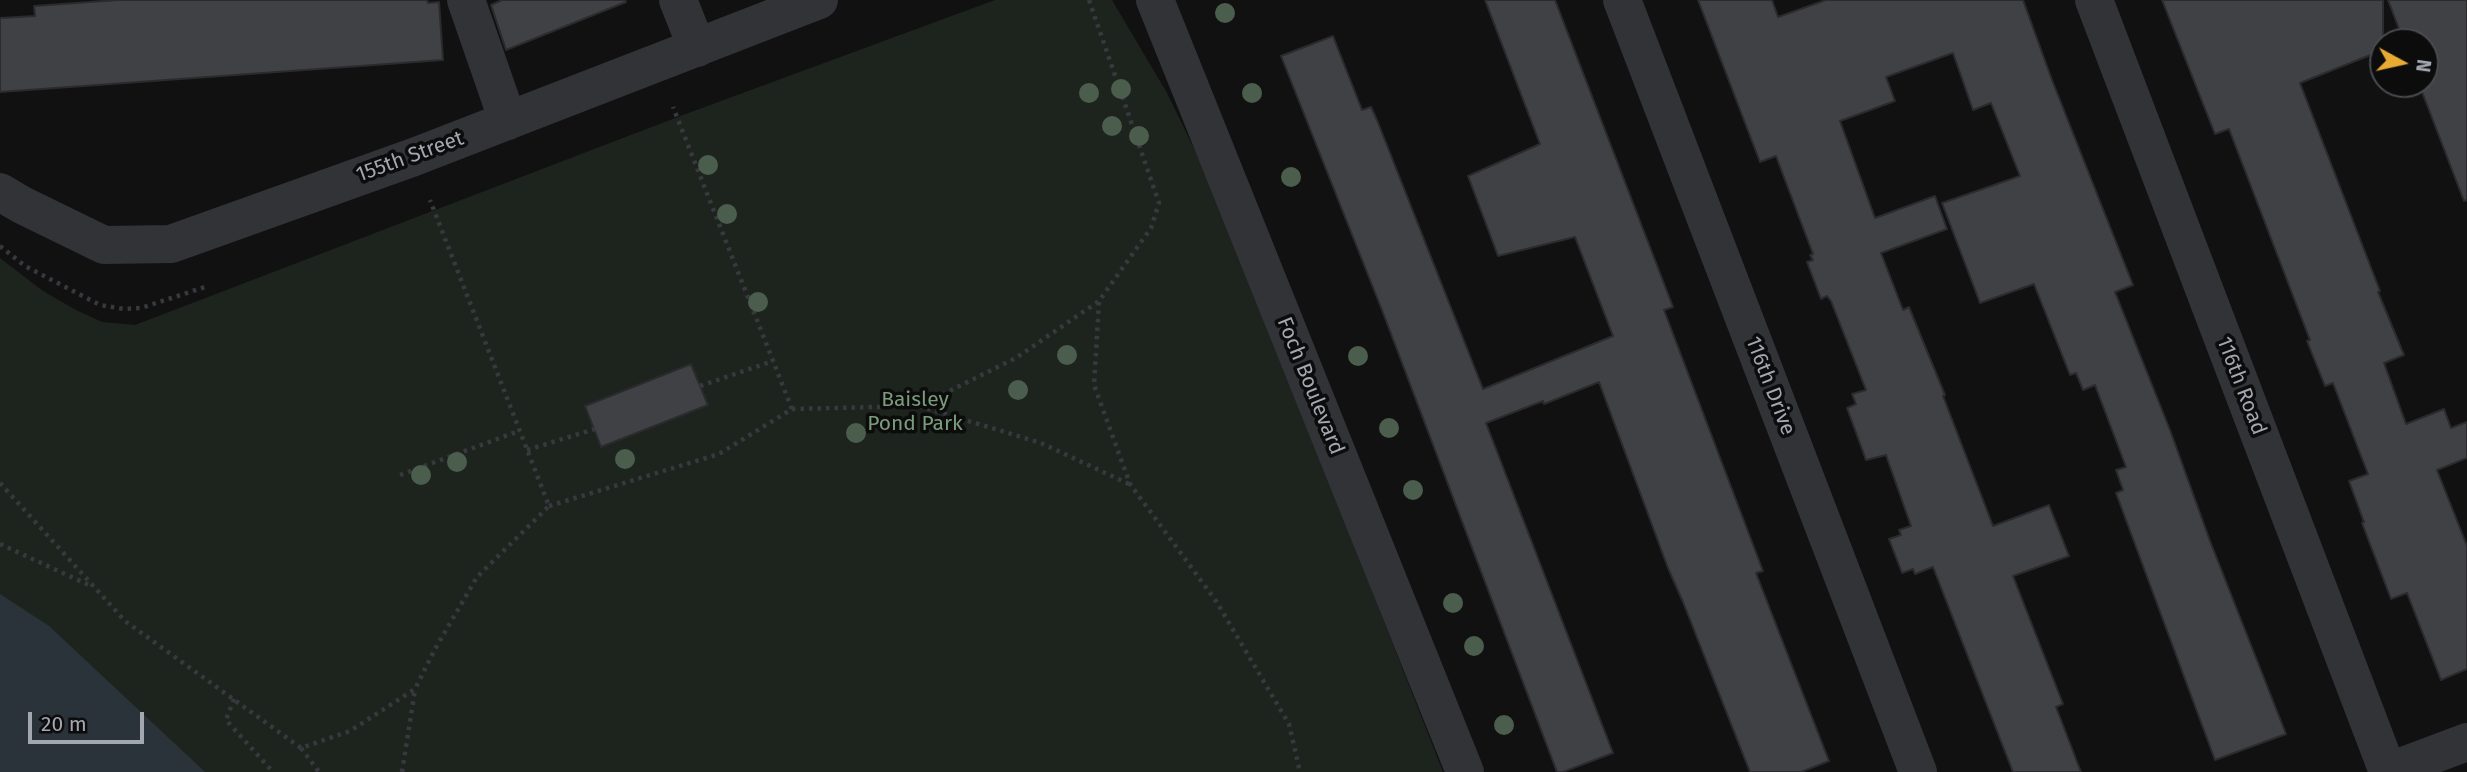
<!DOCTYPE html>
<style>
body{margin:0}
#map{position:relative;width:2467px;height:772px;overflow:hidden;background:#111112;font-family:"Fira Sans",sans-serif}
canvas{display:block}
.north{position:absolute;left:2369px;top:28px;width:70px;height:70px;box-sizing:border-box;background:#0c0c0d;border:2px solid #484a4f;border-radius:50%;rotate:98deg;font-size:19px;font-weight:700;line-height:28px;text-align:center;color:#a2a7b2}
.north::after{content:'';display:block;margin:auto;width:24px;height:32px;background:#e8aa32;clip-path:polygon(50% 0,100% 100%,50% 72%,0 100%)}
.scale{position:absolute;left:28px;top:712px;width:116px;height:32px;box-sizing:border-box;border:4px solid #a2a7b2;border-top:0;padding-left:9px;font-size:21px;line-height:24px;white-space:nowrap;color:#a2a7b2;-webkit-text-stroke:5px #0c0c0d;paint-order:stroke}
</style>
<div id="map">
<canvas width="2467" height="772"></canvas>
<div class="north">N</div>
<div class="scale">20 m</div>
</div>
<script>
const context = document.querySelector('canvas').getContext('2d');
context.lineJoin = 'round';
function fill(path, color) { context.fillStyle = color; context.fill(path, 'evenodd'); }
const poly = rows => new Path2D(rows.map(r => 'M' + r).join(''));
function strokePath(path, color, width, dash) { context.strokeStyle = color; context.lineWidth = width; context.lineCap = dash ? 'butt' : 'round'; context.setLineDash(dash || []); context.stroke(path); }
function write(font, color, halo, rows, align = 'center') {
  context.font = font + ' "Fira Sans",sans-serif'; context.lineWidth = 7; context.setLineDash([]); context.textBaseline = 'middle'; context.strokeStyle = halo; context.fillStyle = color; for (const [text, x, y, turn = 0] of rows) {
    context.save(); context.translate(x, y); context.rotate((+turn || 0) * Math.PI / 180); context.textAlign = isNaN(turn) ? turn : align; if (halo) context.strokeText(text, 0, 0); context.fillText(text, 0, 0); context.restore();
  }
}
fill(poly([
 [995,0,1112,0,1167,93,1217,196,1443,772,0,772,0,258,43,291,76,310,102,322,135,325,683,115]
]), '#1d241e');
fill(poly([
 [0,594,49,626,205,772,0,772]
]), '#2b333a');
const building = poly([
 [118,0,427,0,428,3,439,2,443,60,0,92,0,18,35,16,34,6,118,0],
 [502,0,625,0,626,2,506,50,491,5,502,0],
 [1485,0,1555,0,1673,307,1664,310,1763,571,1756,573,1829,761,1801,772,1750,772,1683,602,1668,568,1599,382,1544,404,1543,401,1486,423,1613,753,1563,772,1557,772,1382,310,1281,56,1333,36,1362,110,1371,107,1377,120,1483,389,1613,336,1575,237,1498,256,1468,176,1540,144,1485,0],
 [1698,0,1772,0,1778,17,1826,0,2023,0,2052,80,2133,285,2115,292,2170,430,2210,541,2286,734,2215,760,2116,493,2123,490,2116,470,2126,467,2095,385,2083,390,2076,373,2070,375,2034,284,1980,303,1942,203,2020,176,1991,103,1973,110,1953,53,1886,77,1895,101,1840,121,1875,218,1935,196,1947,229,1881,253,1903,310,1909,307,1945,395,1943,396,1993,526,2049,505,2069,556,2013,576,2063,704,2056,707,2081,772,2013,772,1933,567,1915,574,1913,569,1902,573,1889,539,1901,535,1899,530,1911,526,1886,455,1866,460,1847,408,1856,404,1852,394,1866,390,1831,301,1827,296,1821,299,1807,262,1813,260,1810,255,1813,254,1776,156,1760,162,1698,0],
 [2162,0,2383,0,2383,50,2300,83,2380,291,2378,292,2404,355,2384,363,2406,424,2444,409,2451,428,2467,422,2467,458,2437,470,2467,546,2467,669,2441,680,2407,593,2391,599,2362,523,2364,522,2349,481,2368,474,2333,383,2325,386,2307,341,2310,340,2229,129,2215,134,2162,0],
 [2388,0,2467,0,2467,200,2464,201,2419,84,2425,84,2425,42,2404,42,2388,0],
 [691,364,708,405,601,447,585,406,691,364]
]);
fill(building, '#404145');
strokePath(building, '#2b2b2e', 2);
strokePath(poly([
 [0,246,25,266,100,305,124,309,141,308,208,286],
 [1099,302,1094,385,1130,484,1216,601,1289,724,1300,772],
 [700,386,773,361],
 [919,406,1041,443,1129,484],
 [792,409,919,406,1016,358,1099,301,1151,228,1159,203,1089,0],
 [527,450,595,429],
 [400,475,519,431],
 [0,483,125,621,301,748,350,731,415,689,435,649,477,577,549,506,430,200],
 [549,506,719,454,792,409,673,107],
 [0,544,91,586],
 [234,699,226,720,273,772],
 [301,748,319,772],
 [402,772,415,690]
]), '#38393e', 4.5, [3.5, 5]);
strokePath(poly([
 [466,0,508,121],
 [678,0,697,48],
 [1155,0,1465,772],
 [1622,0,1918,772],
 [2094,0,2388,772],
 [0,192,22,205,104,245,171,244,414,157,819,0],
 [2387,772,2467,742]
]), '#323337', 38);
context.fillStyle = '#4b5d4c';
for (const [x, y] of [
 [1225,13],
 [1121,89],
 [1089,93],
 [1252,93],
 [1112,126],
 [1139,136],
 [708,165],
 [1291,177],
 [727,214],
 [758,302],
 [1067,355],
 [1358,356],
 [1018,390],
 [1389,428],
 [856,433],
 [625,459],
 [457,462],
 [421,475],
 [1413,490],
 [1453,603],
 [1474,646],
 [1504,725]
]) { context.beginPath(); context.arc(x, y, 10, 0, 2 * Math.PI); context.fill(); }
write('21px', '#a2a7b2', '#0c0c0d', [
 ["155th Street",410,157,-20],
 ["Foch Boulevard",1310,386,68],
 ["116th Drive",1770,386,69],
 ["116th Road",2241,386,69]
]);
write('21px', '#7a9c7c', '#0c0c0d', [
 ["Baisley",915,400],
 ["Pond Park",915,424]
]);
</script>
